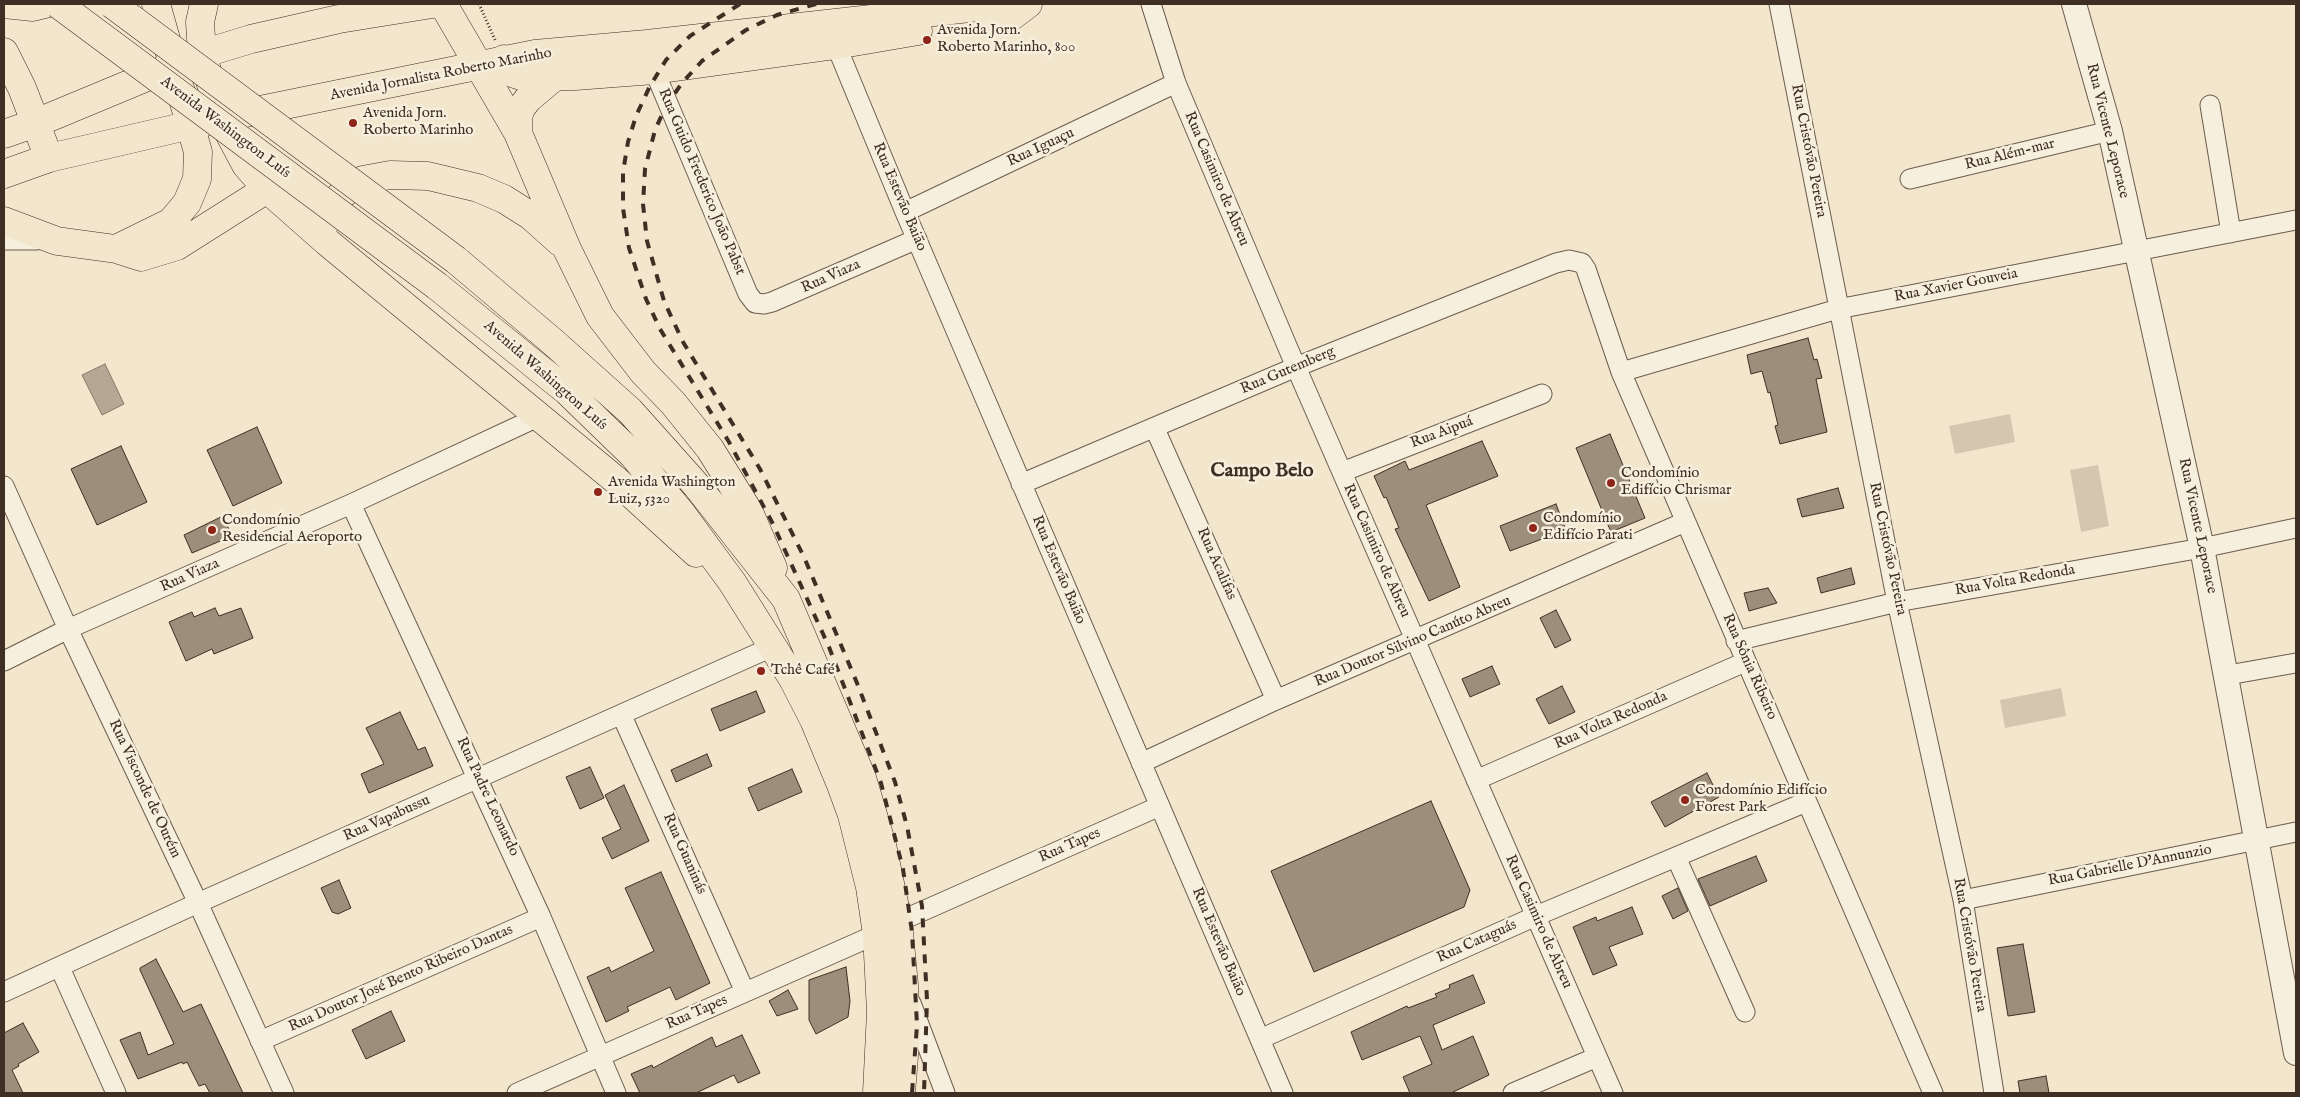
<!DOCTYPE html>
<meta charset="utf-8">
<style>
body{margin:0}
#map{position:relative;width:2300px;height:1097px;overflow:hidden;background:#f2e6cc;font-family:"IM FELL English",serif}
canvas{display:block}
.frame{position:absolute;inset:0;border:5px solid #3f2e24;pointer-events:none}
</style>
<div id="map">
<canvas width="2300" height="1097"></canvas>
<div class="frame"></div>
</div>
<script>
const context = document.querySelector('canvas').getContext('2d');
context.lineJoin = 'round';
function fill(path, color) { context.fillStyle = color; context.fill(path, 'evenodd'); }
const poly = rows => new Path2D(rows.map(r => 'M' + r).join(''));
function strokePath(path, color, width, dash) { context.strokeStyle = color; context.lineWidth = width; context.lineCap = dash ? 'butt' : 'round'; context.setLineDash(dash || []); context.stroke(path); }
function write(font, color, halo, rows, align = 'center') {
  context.font = font + ' "IM FELL English",serif'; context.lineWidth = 5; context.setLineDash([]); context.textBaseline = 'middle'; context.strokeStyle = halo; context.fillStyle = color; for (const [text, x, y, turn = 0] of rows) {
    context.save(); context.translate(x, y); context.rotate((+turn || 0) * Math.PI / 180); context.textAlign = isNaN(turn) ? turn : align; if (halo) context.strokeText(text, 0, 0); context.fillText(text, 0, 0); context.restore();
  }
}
fill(poly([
 [2010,414,2015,442,1955,454,1949,426],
 [2098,465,2109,526,2081,532,2070,470],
 [2061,688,2066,716,2005,728,2000,700]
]), '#d4c7af');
const water = poly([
 [105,364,124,404,102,415,82,375,105,364]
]);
fill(water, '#b5a793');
strokePath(water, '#867767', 1);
const building = poly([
 [1808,338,1814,360,1817,359,1822,378,1816,379,1827,432,1780,444,1775,426,1778,425,1770,392,1768,393,1762,371,1751,374,1747,355,1808,338],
 [257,427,282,483,233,506,207,450,257,427],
 [1610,434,1645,518,1611,532,1576,448,1610,434],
 [1482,441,1498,476,1426,505,1460,587,1429,601,1395,529,1399,528,1386,497,1384,498,1374,476,1405,461,1409,470,1482,441],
 [121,446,147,502,97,525,71,469,121,446],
 [1838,488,1844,508,1802,517,1797,499,1838,488],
 [1556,504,1566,530,1510,551,1500,526,1556,504],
 [223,516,232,536,192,553,184,535,223,516],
 [1851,568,1855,584,1821,593,1817,578,1851,568],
 [1768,588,1777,603,1749,611,1744,593,1768,588],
 [215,608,219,616,241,608,253,638,214,654,212,649,186,661,169,622,192,612,194,617,215,608],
 [1556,610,1571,640,1555,648,1540,618,1556,610],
 [1492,666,1500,684,1470,697,1462,679,1492,666],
 [1562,686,1575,712,1549,724,1536,699,1562,686],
 [756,691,765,712,720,731,711,709,756,691],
 [400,712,418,750,425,747,433,766,369,793,361,774,384,764,366,728,400,712],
 [707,754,712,766,676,782,671,770,707,754],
 [590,767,604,798,580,809,566,777,590,767],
 [792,769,802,792,758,811,748,788,792,769],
 [1707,773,1719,797,1665,827,1651,802,1707,773],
 [624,785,649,841,612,859,602,838,621,829,605,795,624,785],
 [1431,801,1470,890,1464,907,1314,972,1271,871,1431,801],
 [1756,856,1767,881,1710,906,1698,879,1756,856],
 [661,872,710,983,676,1000,670,987,627,1007,629,1011,606,1022,587,977,609,967,611,972,654,951,625,888,661,872],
 [339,880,351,908,338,914,332,912,321,888,339,880],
 [1678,888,1688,911,1673,919,1662,896,1678,888],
 [1632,907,1643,934,1609,947,1617,965,1593,975,1573,927,1596,917,1597,921,1632,907],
 [2023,944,2035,1012,2008,1016,1997,948,2023,944],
 [156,959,183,1012,201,1004,243,1093,210,1093,205,1084,199,1086,187,1062,183,1064,182,1062,138,1079,120,1040,140,1032,148,1055,174,1044,140,970,140,968,156,959],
 [846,967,850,1001,848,1017,816,1034,809,1020,809,980,846,967],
 [1473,975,1485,1003,1433,1025,1442,1050,1473,1036,1489,1075,1451,1093,1410,1093,1403,1077,1432,1064,1420,1036,1362,1060,1351,1032,1407,1006,1408,1008,1437,997,1435,994,1450,988,1449,985,1473,975],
 [788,990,798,1009,777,1016,769,1001,788,990],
 [391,1011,405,1041,366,1059,352,1030,391,1011],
 [23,1023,39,1052,18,1064,19,1066,12,1070,23,1093,4,1093,4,1033,23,1023],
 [742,1035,760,1073,738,1083,734,1075,696,1093,640,1093,631,1074,652,1065,653,1068,712,1037,716,1047,742,1035],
 [2046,1076,2049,1093,2020,1093,2018,1081,2046,1076]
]);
fill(building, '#9c8e7b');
strokePath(building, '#3f2e24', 1);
const minor = poly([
 [1151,4,1176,83,1296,367,1613,1093],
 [1779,4,1897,602,1963,900,1994,1093],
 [836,45,905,212,1283,1093],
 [654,70,748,294,755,303,764,304,772,302,917,239],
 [2210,105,2231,233],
 [1910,179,2110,131],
 [905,212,1176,83],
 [4,240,37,240],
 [1621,372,1838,309,2296,220],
 [1155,429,1276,700],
 [1342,472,1542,394],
 [1021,484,1296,367,1556,263,1569,260,1582,263,1586,269,1621,372,1933,1093],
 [4,486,68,629,198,903,284,1093],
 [351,504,541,917,616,1093],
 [1736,641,1897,602,2202,548,2296,528],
 [4,661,68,629,351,504,540,416],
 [2228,675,2296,663],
 [622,716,745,992],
 [1141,763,1276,700,1685,522],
 [1476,780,1745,662],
 [1676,857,1745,1012],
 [1963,900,2296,832],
 [898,922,1160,806],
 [60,968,116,1093],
 [4,992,198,903,772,647],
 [911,1003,945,1093],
 [1260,1039,1536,916,1806,802],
 [260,1041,541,917],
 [517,1093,877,934],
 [1513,1093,1597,1057]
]);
const tertiary = poly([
 [2074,4,2110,131,2202,548,2296,1053]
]);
const primary = poly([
 [991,21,1012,16,1028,4],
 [504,59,512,73,524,77,575,76,654,70,836,45,918,31],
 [4,134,36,123,202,54,251,39,339,19,432,4],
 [4,174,49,158,221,118,535,54,647,44,1005,4]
]);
const trunk = poly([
 [4,4,33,7,45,4],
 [204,4,200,22,202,54,221,118,246,165,267,189,327,242,617,481,696,553],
 [443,4,518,133,567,249,600,316,643,372,673,403,710,449,749,512,773,568],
 [4,52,22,88,49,158],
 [518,133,518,117,521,108,528,99,554,77],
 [4,221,57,241,116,249,141,257,177,246,267,189],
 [323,228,325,215,341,195,363,180,390,175,428,176,478,188,504,199,531,216,560,242],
 [116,249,171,222,187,203,197,179,198,152,156,4],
 [456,260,553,342,630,411,697,486,786,599,862,778,882,845,898,922,904,985,906,1031,901,1093],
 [437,286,567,391,633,455,682,514,732,582,793,679,814,720,841,785,852,815,870,887,877,934,881,1012,877,1093]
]);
strokePath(minor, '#6c5c4e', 21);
strokePath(tertiary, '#6c5c4e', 26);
strokePath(primary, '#3f2e24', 29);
strokePath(trunk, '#3f2e24', 29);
strokePath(poly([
 [479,4,495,40]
]), '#3f2e24', 3, [1, 2.5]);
strokePath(minor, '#f7efde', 19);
strokePath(tertiary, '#f7efde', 24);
strokePath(primary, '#f2e6cc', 28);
strokePath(trunk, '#f2e6cc', 28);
strokePath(poly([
 [740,4,690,36,666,60,650,86,636,116,628,142,623,172,623,208,629,248,646,299,660,329,729,442,773,524,829,647,881,783,903,869,912,932,917,1025,912,1093],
 [816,4,777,15,746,30,702,61,682,83,666,106,655,130,645,169,643,204,647,241,664,301,683,342,760,469,804,557,857,683,895,782,907,826,922,906,927,1000,924,1093]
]), '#3f2e24', 4, [9, 9]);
const trunkBridge = poly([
 [58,4,437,286],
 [112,4,456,260]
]);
strokePath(trunkBridge, '#3f2e24', 29, []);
strokePath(trunkBridge, '#f2e6cc', 28);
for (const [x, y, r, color] of [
 [927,40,5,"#8f2418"],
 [353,123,5,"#8f2418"],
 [1611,483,5,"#8f2418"],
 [598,492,5,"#8f2418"],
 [1533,528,5,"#8f2418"],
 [212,530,5,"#8f2418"],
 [761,671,5,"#8f2418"],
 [1685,800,5,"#8f2418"]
]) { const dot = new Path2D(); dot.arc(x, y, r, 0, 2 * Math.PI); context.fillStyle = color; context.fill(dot); strokePath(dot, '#f7efde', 2); }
write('15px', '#3f2e24', '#f7efde', [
 ["Avenida Jorn.",937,31],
 ["Roberto Marinho, 800",937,48],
 ["Avenida Jorn.",363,114],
 ["Roberto Marinho",363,131],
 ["Condomínio",1621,474],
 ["Edifício Chrismar",1621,491],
 ["Avenida Washington",608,483],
 ["Luiz, 5320",608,500],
 ["Condomínio",1543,519],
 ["Edifício Parati",1543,536],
 ["Condomínio",222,521],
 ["Residencial Aeroporto",222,538],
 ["Tchê Café",771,671],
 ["Condomínio Edifício",1695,791],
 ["Forest Park",1695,808]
], 'left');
write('15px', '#3f2e24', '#f7efde', [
 ["Avenida Jornalista Roberto Marinho",441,75,-11],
 ["Avenida Washington Luís",225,128,37],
 ["Rua Vicente Leporace",2107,131,76],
 ["Rua Iguaçu",1041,148,-25],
 ["Rua Cristóvão Pereira",1808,151,79],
 ["Rua Além-mar",2010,155,-14],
 ["Rua Casimiro de Abreu",1216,179,67],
 ["Rua Guido Frederico João Pabst",701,182,67],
 ["Rua Estevão Baião",899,197,67],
 ["Rua Viaza",831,277,-24],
 ["Rua Xavier Gouveia",1956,286,-11],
 ["Rua Gutemberg",1288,371,-23],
 ["Avenida Washington Luís",545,376,41],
 ["Rua Aipuá",1442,433,-21],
 ["Rua Vicente Leporace",2197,526,78],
 ["Rua Cristóvão Pereira",1887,549,78],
 ["Rua Casimiro de Abreu",1376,551,66],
 ["Rua Acalifas",1216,564,66],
 ["Rua Estevão Baião",1058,570,67],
 ["Rua Viaza",190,576,-24],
 ["Rua Volta Redonda",2015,581,-10],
 ["Rua Doutor Silvino Canúto Abreu",1413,642,-23],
 ["Rua Sônia Ribeiro",1749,667,66],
 ["Rua Volta Redonda",1611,721,-24],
 ["Rua Visconde de Ourém",144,789,65],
 ["Rua Padre Leonardo",487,797,65],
 ["Rua Vapabussu",387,819,-24],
 ["Rua Tapes",1070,846,-24],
 ["Rua Guaninás",684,854,66],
 ["Rua Gabrielle D'Annunzio",2130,866,-11],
 ["Rua Casimiro de Abreu",1538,922,66],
 ["Rua Estevão Baião",1218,942,67],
 ["Rua Cataguás",1477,942,-24],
 ["Rua Cristóvão Pereira",1969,945,80],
 ["Rua Doutor José Bento Ribeiro Dantas",401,979,-24],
 ["Rua Tapes",697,1013,-24]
]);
write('bold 20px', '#3f2e24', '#f7efde', [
 ["Campo Belo",1262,472]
]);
</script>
